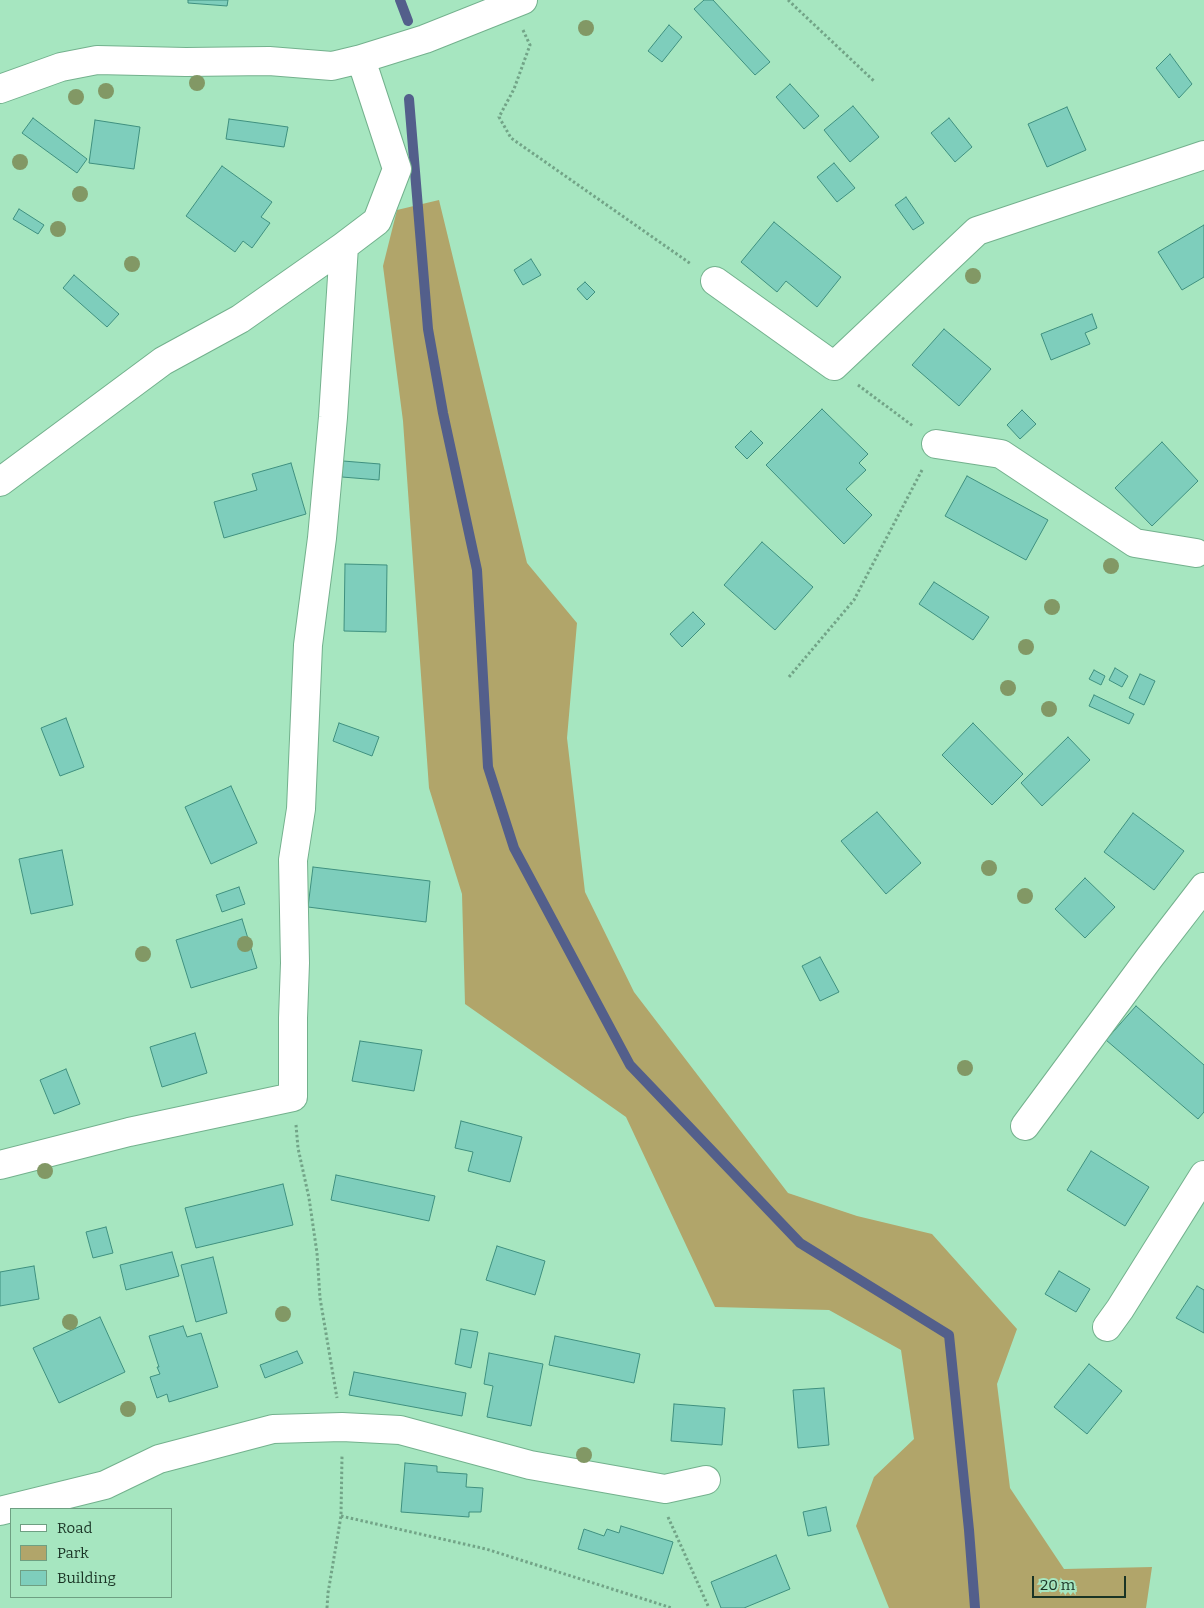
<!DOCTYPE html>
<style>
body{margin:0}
#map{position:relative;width:1204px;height:1608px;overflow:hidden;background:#a6e6c0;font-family:Bitter,serif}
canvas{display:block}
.legend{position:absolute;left:10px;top:1508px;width:162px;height:90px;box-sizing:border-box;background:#a6e6c0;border:1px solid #6e9f82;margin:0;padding:6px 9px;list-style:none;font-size:15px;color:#1a3425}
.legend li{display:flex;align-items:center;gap:10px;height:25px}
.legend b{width:25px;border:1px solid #6e9f82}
.scale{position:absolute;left:1032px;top:1576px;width:94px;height:22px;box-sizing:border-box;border:2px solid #1a3425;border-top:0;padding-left:6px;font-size:15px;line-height:18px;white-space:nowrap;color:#1a3425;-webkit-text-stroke:4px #a6e6c0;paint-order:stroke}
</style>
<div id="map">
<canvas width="1204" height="1608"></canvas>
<ul class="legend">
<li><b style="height:6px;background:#fff"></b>Road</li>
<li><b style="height:14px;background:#b1a56a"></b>Park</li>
<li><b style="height:14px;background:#7ecebc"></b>Building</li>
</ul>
<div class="scale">20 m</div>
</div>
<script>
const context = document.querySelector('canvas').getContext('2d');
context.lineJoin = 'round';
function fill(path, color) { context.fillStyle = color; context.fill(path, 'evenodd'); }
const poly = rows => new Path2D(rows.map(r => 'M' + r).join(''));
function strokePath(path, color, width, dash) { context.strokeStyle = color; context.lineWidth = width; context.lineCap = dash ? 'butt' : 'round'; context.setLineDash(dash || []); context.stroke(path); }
fill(poly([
 [439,200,527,563,577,623,567,738,585,892,634,992,788,1193,857,1216,932,1234,1017,1329,997,1384,1010,1488,1064,1569,1152,1567,1146,1608,889,1608,856,1526,874,1477,914,1439,901,1350,829,1310,715,1307,626,1117,465,1004,462,894,429,788,403,421,383,266,397,210]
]), '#b1a56a');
strokePath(poly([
 [400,0,408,21],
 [409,99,428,329,443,413,477,570,488,767,514,848,630,1065,800,1243,949,1335,969,1530,975,1608]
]), '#535f8b', 10);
const building = poly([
 [188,0,228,0,227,6,188,3,188,0],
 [704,0,713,0,770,62,755,75,694,9,704,0],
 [669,25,682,37,662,62,648,51,669,25],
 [1170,54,1192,84,1179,98,1156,68,1170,54],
 [790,84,819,116,804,129,776,97,790,84],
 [853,106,879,137,850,162,824,130,853,106],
 [1067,107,1086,150,1047,167,1028,124,1067,107],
 [33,118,87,159,77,173,22,133,33,118],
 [949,118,972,147,955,162,931,133,949,118],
 [229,119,288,127,284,147,226,139,229,119],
 [95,120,140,127,134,169,89,163,95,120],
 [834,163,855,188,837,202,817,177,834,163],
 [222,166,272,202,261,217,270,223,252,248,243,241,235,252,186,216,222,166],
 [906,197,924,223,913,230,895,205,906,197],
 [19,209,44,225,38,234,13,219,19,209],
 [774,222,841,277,817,307,786,281,777,292,741,262,774,222],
 [1204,225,1204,277,1182,290,1158,252,1204,225],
 [531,259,541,275,523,285,514,270,531,259],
 [74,275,119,314,107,327,63,288,74,275],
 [585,282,595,292,587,300,577,289,585,282],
 [1092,314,1097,328,1085,333,1090,344,1051,360,1041,334,1092,314],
 [944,329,991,369,959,406,912,365,944,329],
 [822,409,868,454,859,463,866,470,846,489,872,515,844,544,766,465,822,409],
 [1022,410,1036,424,1020,439,1007,425,1022,410],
 [751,431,763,443,747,459,735,447,751,431],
 [1162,442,1198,481,1152,526,1115,488,1162,442],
 [343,461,380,464,379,480,342,477,343,461],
 [291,463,306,514,224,538,214,502,257,490,252,474,291,463],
 [967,476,1048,520,1026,560,945,516,967,476],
 [762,542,813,587,775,630,724,585,762,542],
 [345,564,387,565,386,632,344,631,345,564],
 [934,582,989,617,973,640,919,604,934,582],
 [693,612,705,624,682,647,670,634,693,612],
 [1115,668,1128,676,1122,687,1109,680,1115,668],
 [1094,670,1105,676,1101,685,1089,679,1094,670],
 [1140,674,1155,681,1144,705,1129,698,1140,674],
 [1094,695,1134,714,1129,724,1089,706,1094,695],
 [66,718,84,767,60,776,41,728,66,718],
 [339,723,379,737,372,756,333,741,339,723],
 [973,723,1023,774,992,805,942,755,973,723],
 [1068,737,1090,760,1042,806,1021,783,1068,737],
 [231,786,257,843,211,864,185,807,231,786],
 [877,812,921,863,886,894,841,841,877,812],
 [1133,813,1184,851,1154,890,1104,852,1133,813],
 [62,850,73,905,31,914,19,859,62,850],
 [313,867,430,881,426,922,308,907,313,867],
 [1085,878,1115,907,1085,938,1055,909,1085,878],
 [239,887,245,904,222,912,216,895,239,887],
 [242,919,257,968,191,988,176,940,242,919],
 [820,957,839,992,820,1001,802,966,820,957],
 [1136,1006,1204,1065,1204,1112,1198,1119,1106,1040,1136,1006],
 [195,1033,207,1073,162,1087,150,1047,195,1033],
 [360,1041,422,1050,414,1091,352,1081,360,1041],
 [66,1069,80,1104,54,1114,40,1080,66,1069],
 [461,1121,522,1137,510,1182,468,1171,473,1152,455,1148,461,1121],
 [1091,1151,1149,1187,1125,1226,1067,1190,1091,1151],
 [336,1175,435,1196,429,1221,331,1200,336,1175],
 [283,1184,293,1225,196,1248,185,1208,283,1184],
 [106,1227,113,1253,93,1258,86,1232,106,1227],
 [497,1246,545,1261,535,1295,486,1280,497,1246],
 [172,1252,179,1276,126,1290,120,1265,172,1252],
 [213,1257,227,1313,196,1322,181,1265,213,1257],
 [34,1266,39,1299,0,1306,0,1272,34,1266],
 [1059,1271,1090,1289,1076,1312,1045,1294,1059,1271],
 [1197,1286,1204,1290,1204,1333,1176,1318,1197,1286],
 [100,1317,125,1372,59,1403,33,1348,100,1317],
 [183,1326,187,1337,201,1333,218,1387,169,1402,167,1394,157,1398,150,1377,160,1374,157,1367,159,1367,149,1336,183,1326],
 [461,1329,478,1332,471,1368,455,1364,461,1329],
 [555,1336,640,1354,634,1383,549,1365,555,1336],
 [297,1351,303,1363,265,1378,260,1365,297,1351],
 [489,1353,543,1364,531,1426,487,1417,493,1386,484,1384,489,1353],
 [1089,1364,1122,1391,1087,1434,1054,1407,1089,1364],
 [354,1372,466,1393,462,1416,349,1395,354,1372],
 [824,1388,829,1445,798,1448,793,1390,824,1388],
 [674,1404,725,1408,722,1445,671,1441,674,1404],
 [405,1463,437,1466,437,1472,467,1474,466,1487,483,1488,481,1512,469,1512,469,1517,401,1512,405,1463],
 [826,1507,831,1531,808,1536,803,1512,826,1507],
 [621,1526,673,1542,663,1574,578,1549,584,1529,604,1536,607,1529,619,1533,621,1526],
 [776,1555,790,1589,744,1608,721,1608,711,1582,776,1555]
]);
fill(building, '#7ecebc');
strokePath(building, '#3f907f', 1);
const minor = poly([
 [0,89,61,67,97,60,186,62,269,61,332,66,361,59,425,39,523,0],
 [715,281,834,366,977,231,1204,155],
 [936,444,1001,454,1135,543,1196,553],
 [0,482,163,361,240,319,344,246],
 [1025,1126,1150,957,1204,887],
 [0,1165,129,1132,293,1097,293,1018,295,963,293,860,301,809,308,645,322,538,333,417,344,246,377,221,397,169,361,59],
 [1107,1327,1120,1309,1204,1175],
 [0,1511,105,1485,159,1459,273,1429,342,1427,400,1430,530,1465,665,1489,706,1480]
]);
strokePath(minor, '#73b18d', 30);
strokePath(poly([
 [788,0,875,82],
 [523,30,530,45,514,89,499,117,511,138,691,264],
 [858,385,913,426],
 [789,677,854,600,922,470],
 [296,1125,298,1148,309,1198,317,1253,320,1298,337,1398],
 [341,1516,486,1549,672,1608],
 [668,1517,709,1608],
 [327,1608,328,1593,341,1516,342,1456]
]), '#72a487', 3, [2.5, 2.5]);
strokePath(minor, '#fff', 28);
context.fillStyle = '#829865';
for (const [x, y] of [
 [586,28],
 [197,83],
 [106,91],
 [76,97],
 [20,162],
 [80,194],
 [58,229],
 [132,264],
 [973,276],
 [1111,566],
 [1052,607],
 [1026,647],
 [1008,688],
 [1049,709],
 [989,868],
 [1025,896],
 [245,944],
 [143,954],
 [965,1068],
 [45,1171],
 [283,1314],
 [70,1322],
 [128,1409],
 [584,1455]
]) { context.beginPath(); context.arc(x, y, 8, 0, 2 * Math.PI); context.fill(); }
</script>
